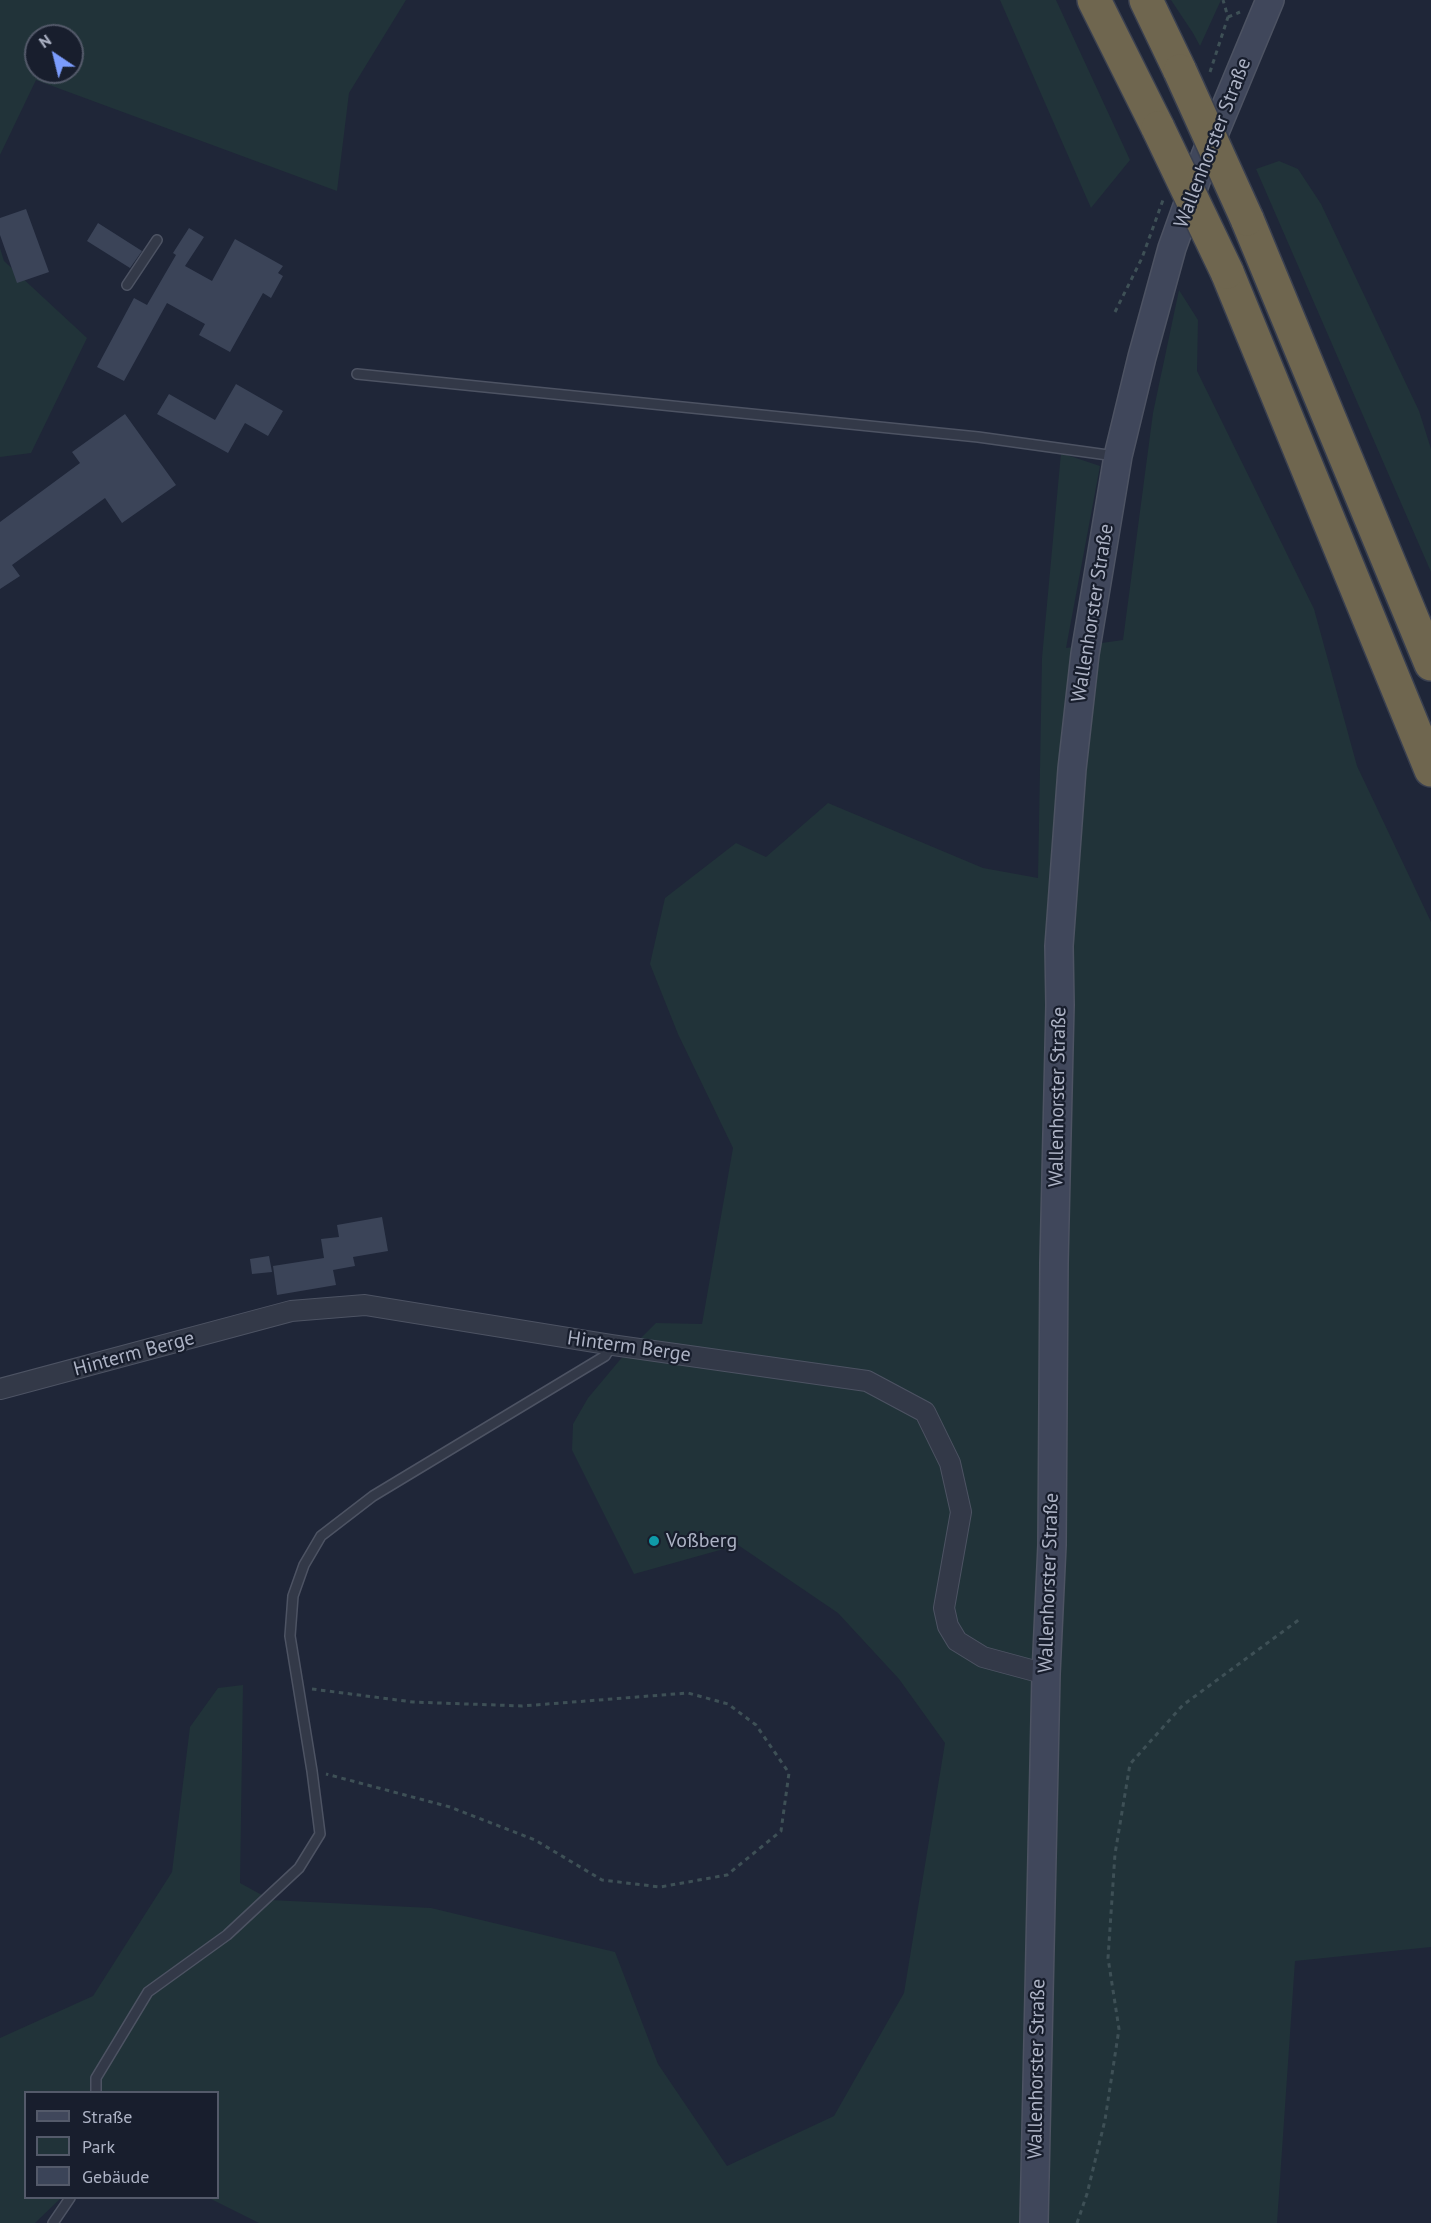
<!DOCTYPE html>
<meta charset="utf-8">
<style>
body{margin:0}
#map{position:relative;width:1431px;height:2223px;overflow:hidden;background:#1f2638;font-family:"PT Sans",sans-serif}
canvas{display:block}
.legend{position:absolute;left:24px;top:2091px;width:195px;height:108px;box-sizing:border-box;background:#181e2d;border:2px solid #545a6a;margin:0;padding:8px 10px;list-style:none;font-size:18px;color:#adb3c5}
.legend li{display:flex;align-items:center;gap:12px;height:30px}
.legend b{width:30px;border:2px solid #545a6a}
.north{position:absolute;left:24px;top:24px;width:60px;height:60px;box-sizing:border-box;background:#181e2d;border:2px solid #545a6a;border-radius:50%;rotate:325deg;font-size:16px;font-weight:700;line-height:24px;text-align:center;color:#adb3c5}
.north::after{content:'';display:block;margin:auto;width:21px;height:27px;background:#7b9cfc;clip-path:polygon(50% 0,100% 100%,50% 72%,0 100%)}
</style>
<div id="map">
<canvas width="1431" height="2223"></canvas>
<ul class="legend">
<li><b style="height:8px;background:#40475b"></b>Straße</li>
<li><b style="height:16px;background:#213339"></b>Park</li>
<li><b style="height:16px;background:#3b4458"></b>Gebäude</li>
</ul>
<div class="north">N</div>
</div>
<script>
const context = document.querySelector('canvas').getContext('2d');
context.lineJoin = 'round';
function fill(path, color) { context.fillStyle = color; context.fill(path, 'evenodd'); }
const poly = rows => new Path2D(rows.map(r => 'M' + r).join(''));
function strokePath(path, color, width, dash) { context.strokeStyle = color; context.lineWidth = width; context.lineCap = dash ? 'butt' : 'round'; context.setLineDash(dash || []); context.stroke(path); }
function write(font, color, halo, rows, align = 'center') {
  context.font = font + ' "PT Sans",sans-serif'; context.lineWidth = 4.5; context.setLineDash([]); context.textBaseline = 'middle'; context.strokeStyle = halo; context.fillStyle = color; for (const [text, x, y, turn = 0] of rows) {
    context.save(); context.translate(x, y); context.rotate((+turn || 0) * Math.PI / 180); context.textAlign = isNaN(turn) ? turn : align; if (halo) context.strokeText(text, 0, 0); context.fillText(text, 0, 0); context.restore();
  }
}
fill(poly([
 [0,0,406,0,349,93,337,191,36,80,0,155],
 [36,36,72,36,72,72,36,72],
 [1000,0,1056,0,1130,160,1091,208],
 [1171,0,1221,0,1200,46,1193,33],
 [1279,161,1298,169,1321,204,1419,411,1431,449,1431,572,1256,169],
 [0,248,4,261,87,338,31,453,0,457],
 [1179,290,1198,320,1197,371,1314,609,1357,766,1431,922,1431,1947,1295,1961,1277,2223,259,2223,209,2198,218,2198,218,2092,26,2092,26,2198,61,2198,35,2223,0,2223,0,2038,93,1996,172,1872,190,1727,218,1688,243,1685,240,1883,271,1900,431,1908,615,1952,658,2064,727,2166,834,2116,904,1993,945,1743,899,1679,838,1613,738,1545,634,1574,572,1450,573,1424,588,1398,624,1355,656,1323,702,1324,733,1148,678,1034,650,964,665,898,736,843,766,857,828,803,983,868,1038,878,1042,658,1061,453,1100,466,1066,648,1123,640,1153,413]
]), '#213339');
fill(poly([
 [26,209,49,272,17,283,0,235,0,218],
 [98,223,142,251,130,268,87,241],
 [189,228,204,237,185,266,212,281,235,239,283,266,278,273,283,276,271,298,263,293,230,352,199,335,205,324,167,303,124,381,97,367,134,298,147,305,176,255,173,253],
 [236,384,283,411,268,436,245,423,228,453,157,414,169,394,215,420],
 [125,414,176,485,122,523,105,498,12,565,20,576,0,589,0,522,80,463,72,452],
 [382,1217,388,1251,353,1257,355,1266,333,1270,336,1285,277,1295,273,1266,324,1258,321,1239,339,1237,337,1225],
 [269,1256,272,1272,252,1274,250,1259]
]), '#3b4458');
const service = poly([
 [127,285,157,240],
 [357,374,978,437,1115,456],
 [96,2092,96,2078,148,1992,227,1935,299,1868,320,1834,312,1771,290,1636,293,1596,304,1565,321,1536,373,1496,605,1356,612,1345],
 [53,2223,70,2198]
]);
const minor = poly([
 [0,1389,291,1311,365,1305,612,1345,867,1381,925,1412,950,1463,961,1512,944,1608,948,1626,957,1641,983,1657,1046,1674]
]);
const secondary = poly([
 [1034,2223,1046,1674,1052,1545,1054,1263,1060,1005,1059,946,1072,769,1085,654,1118,456,1142,357,1172,248,1205,156,1270,0]
]);
const motorway = poly([
 [1094,0,1158,128],
 [1146,0,1180,71],
 [1247,219,1431,664],
 [1227,272,1431,770]
]);
strokePath(service, '#4d5363', 12);
strokePath(minor, '#4d5363', 22);
strokePath(secondary, '#4d5363', 30);
strokePath(motorway, '#3a4050', 36);
strokePath(poly([
 [1228,17,1240,12],
 [1210,72,1228,17,1223,0],
 [1115,312,1142,258,1163,200],
 [312,1689,413,1702,522,1706,688,1693,728,1704,756,1725,789,1773,781,1831,727,1875,660,1887,602,1880,535,1840,450,1807,326,1774],
 [1077,2223,1087,2194,1105,2120,1119,2029,1108,1958,1115,1854,1130,1764,1183,1705,1300,1619]
]), '#3e5056', 3, [4.5, 4.5]);
strokePath(service, '#333948', 9);
strokePath(minor, '#333948', 20);
strokePath(secondary, '#40475b', 27);
strokePath(motorway, '#6f664f', 33);
const motorwayBridge = poly([
 [1180,71,1247,219],
 [1158,128,1227,272]
]);
strokePath(motorwayBridge, '#3a4050', 36, []);
strokePath(motorwayBridge, '#6f664f', 33);
for (const [x, y, r, color] of [
 [654,1541,6,"#0f9aa8"]
]) { const dot = new Path2D(); dot.arc(x, y, r, 0, 2 * Math.PI); context.fillStyle = color; context.fill(dot); strokePath(dot, '#181e2d', 2); }
write('20px', '#adb3c5', '#181e2d', [
 ["Wallenhorster Straße",1213,143,-69],
 ["Wallenhorster Straße",1093,613,-81],
 ["Wallenhorster Straße",1058,1097,-89],
 ["Hinterm Berge",629,1347,8],
 ["Hinterm Berge",134,1354,-15],
 ["Wallenhorster Straße",1049,1583,-88],
 ["Wallenhorster Straße",1037,2069,-89]
]);
write('20px', '#adb3c5', '#181e2d', [
 ["Voßberg",666,1541]
], 'left');
</script>
